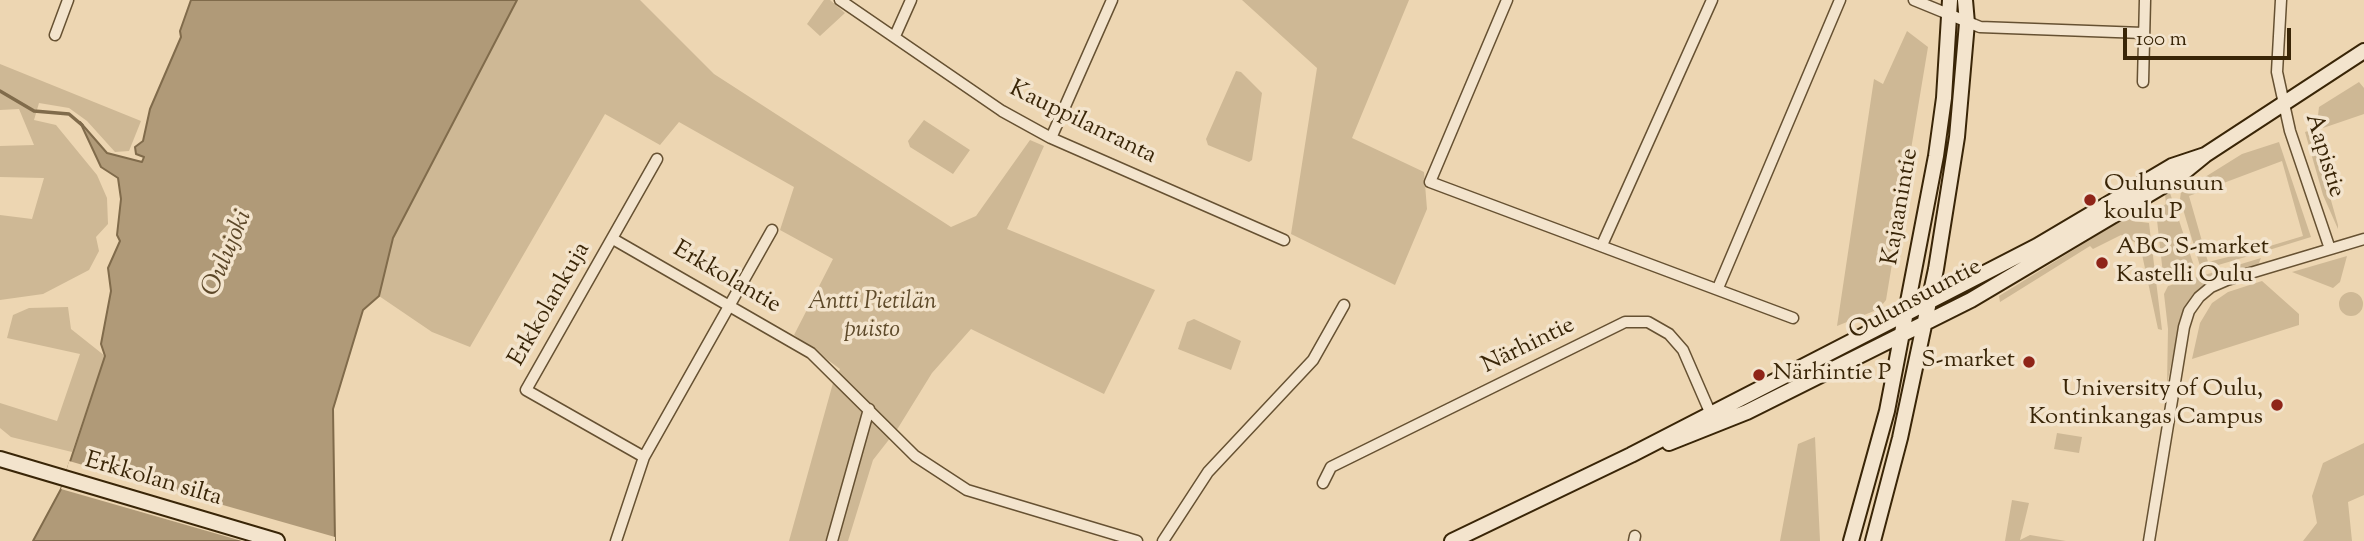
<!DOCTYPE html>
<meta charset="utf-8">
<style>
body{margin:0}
#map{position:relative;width:2364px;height:541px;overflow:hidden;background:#edd6b2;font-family:"Sorts Mill Goudy",serif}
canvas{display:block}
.scale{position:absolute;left:2123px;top:28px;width:168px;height:32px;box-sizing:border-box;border:4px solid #392507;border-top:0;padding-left:9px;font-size:21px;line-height:24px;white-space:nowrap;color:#392507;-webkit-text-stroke:5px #f3e4cd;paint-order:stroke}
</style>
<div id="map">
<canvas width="2364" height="541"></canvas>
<div class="scale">100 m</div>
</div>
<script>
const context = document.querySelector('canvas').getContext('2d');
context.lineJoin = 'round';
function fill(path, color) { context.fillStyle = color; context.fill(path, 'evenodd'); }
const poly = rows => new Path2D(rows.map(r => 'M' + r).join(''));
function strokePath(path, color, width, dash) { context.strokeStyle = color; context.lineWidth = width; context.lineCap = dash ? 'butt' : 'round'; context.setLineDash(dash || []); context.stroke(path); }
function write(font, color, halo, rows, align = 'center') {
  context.font = font + ' "Sorts Mill Goudy",serif'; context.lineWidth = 7; context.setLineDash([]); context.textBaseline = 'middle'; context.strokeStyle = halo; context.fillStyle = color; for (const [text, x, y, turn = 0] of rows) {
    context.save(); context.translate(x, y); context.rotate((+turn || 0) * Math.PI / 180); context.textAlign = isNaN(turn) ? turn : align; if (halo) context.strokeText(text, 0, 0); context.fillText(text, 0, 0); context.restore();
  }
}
fill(poly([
 [517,0,640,0,714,74,951,227,976,216,1030,140,1044,146,1007,229,1155,290,1104,394,971,329,932,373,898,428,873,460,848,541,789,541,833,383,840,369,794,335,833,259,780,230,794,187,679,122,660,145,605,114,470,347,432,332,379,296,393,239],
 [824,0,830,0,845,13,820,36,807,24],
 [1242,0,1409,0,1352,138,1424,172,1427,209,1395,285,1291,234,1317,68],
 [1907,31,1928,47,1886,300,1879,309,1837,326,1874,79,1883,84],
 [0,64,141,121,129,151,115,152,87,121,69,108,39,103,34,120,56,125,97,175,107,198,108,224,96,237,99,251,89,270,43,294,0,300,0,215,32,219,44,178,0,177,0,146,34,145,19,109,0,110],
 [1236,71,1241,72,1262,93,1252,160,1249,162,1208,145,1206,139],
 [2359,82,2364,88,2364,114,2323,128,2317,124,2319,107],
 [924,120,970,150,953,174,910,147,908,141],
 [2311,130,2338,225,2338,229,2323,195,2305,132],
 [2279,142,2311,237,2269,250,2270,246,2303,236,2282,161,2189,196,2208,262,2256,250,2259,253,2208,268,2200,266,2180,199,2181,192,2242,154],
 [2170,193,2194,266,2190,273,2170,279,2163,274,2156,211,2166,204,2165,194],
 [2130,215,2134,221,2149,223,2162,330,2158,329,2140,245,2121,235,2093,249,2090,246,2000,302,1999,296],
 [2347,256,2340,282,2333,288,2292,272],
 [2261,258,2258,265,2217,277,2193,295,2181,317,2167,384,2168,329,2164,294,2168,286],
 [2262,281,2299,314,2299,325,2192,359,2200,323,2212,303,2228,292],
 '2339 304a12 12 0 1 1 24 0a12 12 0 1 1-24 0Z',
 [68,307,71,329,105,356,72,452,11,437,0,428,0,403,57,421,80,354,7,338,13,315,29,308],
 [1194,319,1241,341,1231,370,1178,349,1187,322],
 [2057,433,2082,437,2079,453,2054,449],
 [1815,437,1820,541,1780,541,1798,444],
 [2364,443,2364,495,2348,502,2352,541,2303,541,2317,523,2312,496,2323,463],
 [2012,500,2029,503,2020,540,2030,535,2066,541,2005,541]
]), '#ceb895');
const water = poly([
 [191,0,517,0,393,238,379,296,363,310,333,409,335,541,33,541,61,489,105,356,101,344,111,291,108,268,120,241,117,235,121,199,118,178,101,167,80,122,107,153,142,162,144,157,136,154,135,147,143,141,150,109,181,37,180,31,191,0]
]);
fill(water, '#b09a78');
strokePath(water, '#806b4b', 2);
fill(poly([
 [69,461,335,537,335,541,242,541,61,489]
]), '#edd6b2');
strokePath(poly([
 [0,91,34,111,69,114,82,125]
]), '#806b4b', 3.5);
const street = poly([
 [840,0,1002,111,1051,138,1284,240],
 [1507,0,1430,182,1793,318],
 [1914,0,1980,27,2143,33],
 [2281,0,2277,72,2290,131,2330,249],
 [55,35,68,0],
 [895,36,911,0],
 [2143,82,2145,0],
 [1051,138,1112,0],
 [613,239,811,353,915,456,967,490,1137,541],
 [1602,245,1712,0],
 [1718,288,1840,0],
 [644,457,526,390,657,159],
 [1323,483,1331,467,1625,322,1648,322,1669,334,1683,350,1713,419],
 [616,541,644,457,772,230],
 [832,541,869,409],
 [1163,541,1208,472,1313,360,1344,305],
 [1634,541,1635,536],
 [2149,541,2184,327,2189,311,2199,297,2211,287,2227,280,2364,239]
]);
const secondary = poly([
 [1669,443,1747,412,1971,300,2178,177,2205,155,2364,51],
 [0,459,277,541],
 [1452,541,1631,455,2037,246,2172,166,2205,155],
 [1851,541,1887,411,1936,156,1944,98,1950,0],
 [1873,541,1900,438,1936,269,1957,137,1967,23,1965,0]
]);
strokePath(street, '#665132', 13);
strokePath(secondary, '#392507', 18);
strokePath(street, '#f3e4cd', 10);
strokePath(secondary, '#f3e4cd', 14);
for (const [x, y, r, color] of [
 [2090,200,7,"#8f2418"],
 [2102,263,7,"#8f2418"],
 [2029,362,7,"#8f2418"],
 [1759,375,7,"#8f2418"],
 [2277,405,7,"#8f2418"]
]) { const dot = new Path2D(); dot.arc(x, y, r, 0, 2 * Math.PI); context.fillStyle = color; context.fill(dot); strokePath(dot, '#f3e4cd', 2.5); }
write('24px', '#392507', '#f3e4cd', [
 ["Kauppilanranta",1082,124,26],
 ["Aapistie",2323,156,73],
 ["Kajaanintie",1902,207,-80],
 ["Erkkolantie",726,279,30],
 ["Oulunsuuntie",1916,301,-28],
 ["Erkkolankuja",551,305,-60],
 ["Närhintie",1529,347,-26],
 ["Erkkolan silta",153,481,16]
]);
write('24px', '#392507', '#f3e4cd', [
 ["Oulunsuun",2104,186],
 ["koulu P",2104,214],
 ["ABC S-market",2116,249],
 ["Kastelli Oulu",2116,277],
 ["S-market",2015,362,"right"],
 ["Närhintie P",1773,375],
 ["University of Oulu,",2263,391,"right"],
 ["Kontinkangas Campus",2263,419,"right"]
], 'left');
write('italic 24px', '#5e4a2a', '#f3e4cd', [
 ["Antti Pietilän",872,304],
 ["puisto",872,332]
]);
write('italic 26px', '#5d4829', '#f3e4cd', [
 ["Oulujoki",229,254,-67]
]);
</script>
